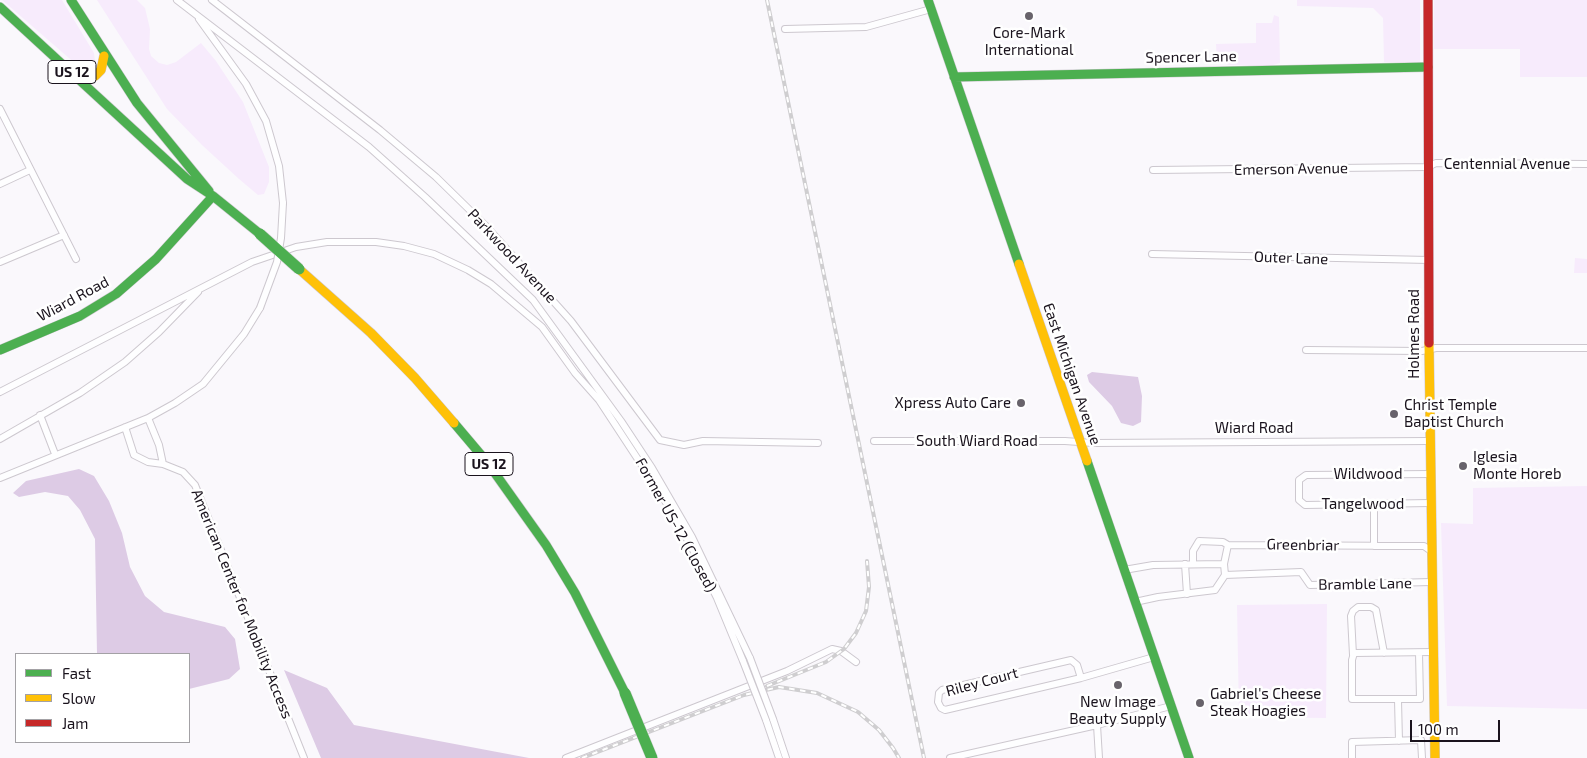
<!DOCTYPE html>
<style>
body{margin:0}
#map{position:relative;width:1587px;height:758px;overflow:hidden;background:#faf8fc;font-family:"Exo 2",sans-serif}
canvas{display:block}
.legend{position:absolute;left:15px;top:653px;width:175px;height:90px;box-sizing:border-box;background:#fff;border:1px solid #a3a1a5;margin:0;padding:6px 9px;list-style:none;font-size:15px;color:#1a131d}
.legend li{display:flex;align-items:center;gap:10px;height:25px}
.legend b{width:25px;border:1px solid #a3a1a5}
.scale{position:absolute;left:1410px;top:720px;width:90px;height:22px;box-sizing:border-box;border:2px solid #1a131d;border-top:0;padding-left:6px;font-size:15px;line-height:18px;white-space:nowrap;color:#1a131d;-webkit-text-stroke:4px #fff;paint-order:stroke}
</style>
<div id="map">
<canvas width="1587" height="758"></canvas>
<ul class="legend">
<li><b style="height:6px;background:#4caf50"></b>Fast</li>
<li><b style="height:6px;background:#ffc107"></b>Slow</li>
<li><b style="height:6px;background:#c62828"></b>Jam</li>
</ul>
<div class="scale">100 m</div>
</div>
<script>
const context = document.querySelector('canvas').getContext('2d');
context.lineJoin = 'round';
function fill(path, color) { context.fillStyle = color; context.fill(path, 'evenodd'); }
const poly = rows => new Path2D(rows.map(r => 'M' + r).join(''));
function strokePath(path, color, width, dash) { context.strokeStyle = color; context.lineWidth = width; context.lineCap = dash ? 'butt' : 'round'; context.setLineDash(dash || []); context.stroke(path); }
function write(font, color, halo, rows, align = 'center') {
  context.font = font + ' "Exo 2",sans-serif'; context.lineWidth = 5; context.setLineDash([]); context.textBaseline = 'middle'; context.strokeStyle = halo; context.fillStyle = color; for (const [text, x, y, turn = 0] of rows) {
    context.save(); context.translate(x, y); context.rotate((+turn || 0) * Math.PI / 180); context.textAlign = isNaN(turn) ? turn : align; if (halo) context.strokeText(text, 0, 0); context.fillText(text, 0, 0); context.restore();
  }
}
fill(poly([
 [2,0,62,0,94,53,95,61,92,66,88,68,77,65],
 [97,0,137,0,145,8,150,29,149,49,151,56,159,63,167,65,176,62,201,43,216,61,243,102,269,167,269,182,264,194,258,195,239,179,202,145,167,109],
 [1297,0,1420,0,1420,62,1384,62,1383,18,1373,8,1297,6],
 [1434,0,1587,0,1587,77,1520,77,1520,49,1434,49],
 [1274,15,1279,17,1280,63,1270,66,1229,65,1217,61,1216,44,1256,43,1256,23,1272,23],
 [1575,258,1587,259,1587,273,1574,273],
 [1587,486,1587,709,1447,706,1441,523,1473,524,1473,488],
 [1327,604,1326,718,1239,717,1237,605]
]), '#f7ebfc');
fill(poly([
 [1092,372,1138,377,1142,396,1141,422,1133,426,1121,423,1112,406,1089,382,1087,375],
 [79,469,94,476,109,501,122,533,130,567,145,596,164,612,225,627,235,639,240,669,229,679,189,689,189,654,97,654,95,539,80,510,68,496,45,492,19,497,13,493,26,481],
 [284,670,327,688,354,725,529,758,321,758]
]), '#ddcbe5');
const street = poly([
 [177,0,369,147,425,197,533,300,621,421,652,468,692,537,750,658],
 [212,0,380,130,436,177,485,225,571,321,660,440,684,445,703,441,818,443],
 [199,19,246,84,266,121,279,166,283,203],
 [785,29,866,27,931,9],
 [0,109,76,259],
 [1153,170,1428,167,1436,163,1587,164],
 [0,184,30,170],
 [1152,254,1429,260],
 [0,262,64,235],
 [1306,350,1422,351,1436,348,1587,348],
 [0,392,252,262,296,247,327,242,376,242,404,246,434,254,468,270,491,284,542,327,575,373,599,400,664,499,691,546,717,598,743,661],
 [40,415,55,454],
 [148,418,159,445,163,464,183,472,195,485,304,758],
 [125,427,134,455,148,462,163,464],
 [0,439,80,393,125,362,159,332,198,292],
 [874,441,1065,441,1093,443,1429,441],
 [1430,474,1306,475,1299,480,1299,500,1305,505,1430,503],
 [0,478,148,418,175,403,203,384,244,334,260,308],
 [1374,504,1374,546],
 [1185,564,1187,594],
 [1193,564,1193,551,1199,541,1223,542,1228,545,1424,546,1431,551],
 [1124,570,1153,565,1224,564],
 [1225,575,1224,564,1228,545],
 [1135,602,1158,597,1215,590,1225,575,1301,572,1310,585,1431,582],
 [1419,653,1420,699,1352,699,1352,660,1354,653,1433,652],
 [1353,655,1351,616,1353,611,1358,607,1371,607,1376,610,1384,653],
 [1081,678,1077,665,1071,660,942,690,939,693,938,702,941,708,945,710,1081,678,1154,657],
 [1398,700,1399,741],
 [773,719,786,758],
 [766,720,779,758],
 [1097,725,1171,706],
 [566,758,787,671,832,649,841,651,856,662],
 [950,758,1097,725,1099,758],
 [1352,758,1352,742,1421,740,1422,758]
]);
const fast = poly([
 [71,0,137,103,209,191],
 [928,0,1019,264],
 [0,7,187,179,213,196,260,234],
 [954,77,1428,67],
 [0,350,80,316,116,294,156,259,213,196],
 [454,423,487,462,546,545,575,593,625,693],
 [1087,461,1189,758]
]);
const slow = poly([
 [76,72,86,77,95,76,101,70,104,56],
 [1019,264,1087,461],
 [299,269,371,333,415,378,454,423],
 [1429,343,1435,758]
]);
const jam = poly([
 [1428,0,1429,343]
]);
strokePath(street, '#cdc8cf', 8);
strokePath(fast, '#cdc8cf', 10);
strokePath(slow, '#cdc8cf', 10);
strokePath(jam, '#cdc8cf', 10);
strokePath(street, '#fefeff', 6);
strokePath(fast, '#4caf50', 9);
strokePath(slow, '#ffc107', 9);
strokePath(jam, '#c62828', 9);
const rail = poly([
 [767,0,924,758],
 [767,686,826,662,844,649,856,633,866,611,869,587,867,561],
 [582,758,744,695,779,687,817,693,858,712,879,730,893,748,899,758]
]);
strokePath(rail, '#cfced0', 4);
strokePath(rail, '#fff', 2, [5.5]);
const streetBridge = poly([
 [260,308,277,262,281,238,283,203],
 [750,658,773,719],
 [743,661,766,720]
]);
const fastBridge = poly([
 [260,234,299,269],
 [625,693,652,758]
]);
strokePath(streetBridge, '#cdc8cf', 8, []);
strokePath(fastBridge, '#d4d2d6', 12, []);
strokePath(streetBridge, '#fefeff', 6);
strokePath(fastBridge, '#4caf50', 11);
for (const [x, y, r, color] of [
 [1029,16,5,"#68636b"],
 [1021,403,5,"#68636b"],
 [1394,414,5,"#68636b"],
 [1463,466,5,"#68636b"],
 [1118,685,5,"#68636b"],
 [1200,703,5,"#68636b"]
]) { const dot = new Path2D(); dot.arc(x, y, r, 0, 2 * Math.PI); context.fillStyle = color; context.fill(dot); strokePath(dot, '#fff', 2); }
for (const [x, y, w] of [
 [72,72,48],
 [489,464,48]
]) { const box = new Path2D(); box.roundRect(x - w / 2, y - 11.5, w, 23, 4); context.fillStyle = '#fff'; context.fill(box); strokePath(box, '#1a131d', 1); }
write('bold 14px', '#1a131d', null, [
 ["US 12",72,72],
 ["US 12",489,464]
]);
write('15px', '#1a131d', '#fff', [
 ["Core-Mark",1029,33,"center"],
 ["International",1029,50,"center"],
 ["Xpress Auto Care",1011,403,"right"],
 ["Christ Temple",1404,405],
 ["Baptist Church",1404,422],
 ["Iglesia",1473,457],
 ["Monte Horeb",1473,474],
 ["Gabriel's Cheese",1210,694],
 ["Steak Hoagies",1210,711],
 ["New Image",1118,702,"center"],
 ["Beauty Supply",1118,719,"center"]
], 'left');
write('15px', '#1a131d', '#fff', [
 ["Spencer Lane",1191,57,-1],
 ["Centennial Avenue",1507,164],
 ["Emerson Avenue",1291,169,-1],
 ["Parkwood Avenue",512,256,47],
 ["Outer Lane",1291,258,2],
 ["Wiard Road",73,299,-28],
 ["Holmes Road",1414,334,-90],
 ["East Michigan Avenue",1072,374,71],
 ["Wiard Road",1254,428],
 ["South Wiard Road",977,441],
 ["Wildwood",1368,474],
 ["Tangelwood",1363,504],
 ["Former US-12 (Closed)",676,525,61],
 ["Greenbriar",1303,545,1],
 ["Bramble Lane",1365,584,-1],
 ["American Center for Mobility Access",242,604,68],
 ["Riley Court",982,682,-15]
]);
</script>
